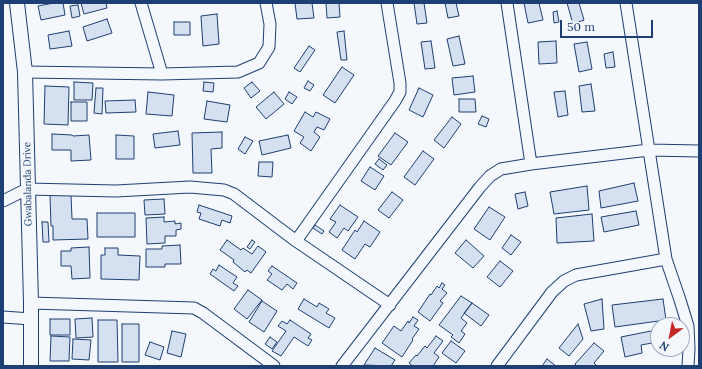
<!DOCTYPE html>
<style>
body{margin:0}
#map{position:relative;width:702px;height:369px;overflow:hidden;background:#f4f7fb;font-family:Lora,serif}
canvas{display:block}
.frame{position:absolute;inset:0;border:4px solid #1d3f73;pointer-events:none}
.north{position:absolute;left:650px;top:317px;width:40px;height:40px;box-sizing:border-box;background:#f4f7fb;border:1px solid #9eadc5;border-radius:50%;rotate:212deg;font-size:11px;font-weight:700;line-height:16px;text-align:center;color:#1d3f73}
.north::after{content:'';display:block;margin:auto;width:14px;height:18px;background:#c62828;clip-path:polygon(50% 0,100% 100%,50% 72%,0 100%)}
.scale{position:absolute;left:560px;top:20px;width:93px;height:18px;box-sizing:border-box;border:2px solid #1d3f73;border-top:0;padding-left:5px;font-size:12px;line-height:14px;white-space:nowrap;color:#1d3f73;-webkit-text-stroke:3px #f4f7fb;paint-order:stroke}
</style>
<div id="map">
<canvas width="702" height="369"></canvas>
<div class="frame"></div>
<div class="north">N</div>
<div class="scale">50 m</div>
</div>
<script>
const context = document.querySelector('canvas').getContext('2d');
context.lineJoin = 'round';
function fill(path, color) { context.fillStyle = color; context.fill(path, 'evenodd'); }
const poly = rows => new Path2D(rows.map(r => 'M' + r).join(''));
function strokePath(path, color, width, dash) { context.strokeStyle = color; context.lineWidth = width; context.lineCap = dash ? 'butt' : 'round'; context.setLineDash(dash || []); context.stroke(path); }
function write(font, color, halo, rows, align = 'center') {
  context.font = font + ' Lora,serif'; context.lineWidth = 3; context.setLineDash([]); context.textBaseline = 'middle'; context.strokeStyle = halo; context.fillStyle = color; for (const [text, x, y, turn = 0] of rows) {
    context.save(); context.translate(x, y); context.rotate((+turn || 0) * Math.PI / 180); context.textAlign = isNaN(turn) ? turn : align; if (halo) context.strokeText(text, 0, 0); context.fillText(text, 0, 0); context.restore();
  }
}
const building = poly([
 [54,3,63,3,65,15,41,20,38,6,54,3],
 [81,3,106,3,107,8,84,14,81,3],
 [295,3,312,3,314,18,297,19,295,3],
 [326,3,339,3,340,17,327,18,326,3],
 [414,3,424,3,427,23,417,24,414,3],
 [445,3,456,3,459,16,448,18,445,3],
 [524,3,539,3,543,20,528,23,524,3],
 [567,3,579,3,584,20,573,24,567,3],
 [78,5,80,16,72,18,70,6,78,5],
 [557,11,559,22,554,23,553,12,557,11],
 [217,14,219,44,203,46,201,16,217,14],
 [107,19,112,33,87,41,83,27,107,19],
 [174,22,190,22,190,35,174,35,174,22],
 [69,31,72,46,50,49,48,35,69,31],
 [344,31,347,60,341,60,337,32,344,31],
 [459,36,465,64,453,66,447,39,459,36],
 [431,41,435,68,425,69,421,42,431,41],
 [556,41,557,63,539,64,538,42,556,41],
 [587,42,592,69,579,72,574,44,587,42],
 [309,46,315,50,300,72,294,68,309,46],
 [613,52,615,67,606,68,604,54,613,52],
 [342,67,354,75,335,103,323,95,342,67],
 [473,76,475,92,454,95,452,78,473,76],
 [308,81,314,85,310,91,304,88,308,81],
 [74,82,93,83,92,100,74,100,74,82],
 [204,82,214,83,213,92,203,91,204,82],
 [252,82,260,91,251,98,244,88,252,82],
 [591,84,595,111,582,112,579,86,591,84],
 [45,86,69,87,68,125,44,124,45,86],
 [96,88,103,88,102,114,94,113,96,88],
 [419,88,433,95,423,117,409,110,419,88],
 [565,91,568,115,558,117,554,92,565,91],
 [148,92,174,95,172,116,146,114,148,92],
 [274,92,284,104,266,119,256,107,274,92],
 [289,92,297,97,292,104,285,99,289,92],
 [459,99,475,99,476,112,459,112,459,99],
 [135,100,136,112,106,113,105,101,135,100],
 [207,101,230,105,227,122,204,119,207,101],
 [71,102,87,102,87,121,71,121,71,102],
 [305,112,313,117,316,112,330,119,324,130,317,127,314,132,320,137,311,151,300,143,304,137,294,131,305,112],
 [482,116,489,119,486,127,478,124,482,116],
 [452,117,461,124,444,148,434,140,452,117],
 [178,131,180,145,155,148,153,134,178,131],
 [222,132,222,148,211,149,212,173,193,173,192,133,222,132],
 [395,133,408,142,391,165,378,156,395,133],
 [52,134,72,135,73,136,89,135,91,160,71,161,71,150,52,150,52,134],
 [116,135,134,136,134,159,116,159,116,135],
 [288,135,291,148,262,155,259,141,288,135],
 [245,137,253,141,245,154,238,149,245,137],
 [423,151,434,159,415,185,404,177,423,151],
 [379,159,387,165,383,170,375,164,379,159],
 [259,162,273,162,272,177,258,176,259,162],
 [370,167,384,176,375,190,361,181,370,167],
 [634,183,638,201,601,208,599,191,634,183],
 [587,186,589,210,554,214,550,192,587,186],
 [392,192,403,200,389,218,378,210,392,192],
 [525,192,528,206,518,209,515,194,525,192],
 [50,195,71,195,72,219,87,219,88,239,53,240,53,226,51,226,50,195],
 [164,199,165,214,145,215,144,200,164,199],
 [199,205,232,216,230,223,222,220,220,226,199,219,201,213,197,212,199,205],
 [340,205,358,217,348,231,344,228,337,238,329,232,336,222,330,219,340,205],
 [489,207,505,217,490,240,474,229,489,207],
 [636,211,639,225,604,232,601,217,636,211],
 [97,213,135,213,135,237,97,237,97,213],
 [592,214,594,241,557,243,556,218,592,214],
 [164,217,164,222,175,221,175,224,181,223,181,229,176,230,176,236,165,236,165,243,147,244,146,218,164,217],
 [364,221,380,232,370,247,365,244,355,259,342,250,355,230,357,232,364,221],
 [42,222,48,222,49,242,43,242,42,222],
 [315,225,324,231,322,234,313,228,315,225],
 [511,235,521,242,511,255,502,248,511,235],
 [227,240,241,250,243,248,252,254,258,246,266,252,251,273,247,270,245,272,233,262,234,260,220,250,227,240],
 [252,240,255,242,250,249,247,247,252,240],
 [466,240,484,256,473,268,455,253,466,240],
 [180,245,181,264,165,264,165,267,146,267,146,249,162,249,162,246,180,245],
 [89,247,90,278,72,279,71,266,61,266,61,251,71,251,71,248,89,247],
 [105,248,118,248,118,255,140,256,139,280,101,279,101,255,105,255,105,248],
 [500,261,513,271,500,287,487,277,500,261],
 [219,265,237,277,233,283,238,286,234,291,210,274,213,269,216,271,219,265],
 [272,266,297,283,293,289,287,284,282,290,267,280,272,274,268,271,272,266],
 [442,283,445,285,442,289,447,293,440,301,443,303,430,321,418,312,430,294,431,295,437,286,439,288,442,283],
 [248,290,262,300,247,319,234,309,248,290],
 [461,296,472,303,461,318,467,323,461,331,465,334,459,343,451,337,453,335,439,325,461,296],
 [304,299,317,307,319,303,329,309,326,313,335,318,329,328,298,309,304,299],
 [602,299,604,329,591,331,584,304,602,299],
 [663,299,666,320,615,327,612,305,663,299],
 [262,301,277,311,264,332,249,322,262,301],
 [472,303,489,315,481,326,464,313,472,303],
 [413,317,418,320,414,326,419,329,412,339,413,340,402,357,382,343,394,326,401,331,408,321,409,323,413,317],
 [92,318,93,337,76,338,75,319,92,318],
 [50,319,70,319,70,335,50,335,50,319],
 [98,320,117,320,118,362,98,362,98,320],
 [290,320,311,334,308,338,312,340,308,346,294,337,281,356,272,351,286,331,278,326,282,321,287,324,290,320],
 [122,324,139,324,139,362,122,362,122,324],
 [578,324,583,339,569,356,559,348,578,324],
 [656,330,658,342,641,345,642,353,625,357,621,337,656,330],
 [172,331,186,334,181,357,167,353,172,331],
 [51,336,70,337,69,361,50,361,51,336],
 [436,336,443,341,434,353,439,357,433,366,413,366,409,363,416,355,417,356,425,346,427,348,436,336],
 [270,337,277,342,272,349,265,344,270,337],
 [73,339,91,340,89,360,72,359,73,339],
 [451,341,465,351,456,363,442,353,451,341],
 [150,342,164,347,160,360,145,355,150,342],
 [594,343,604,351,594,363,597,366,577,366,575,364,594,343],
 [375,348,395,360,391,366,364,365,375,348],
 [547,359,556,366,542,366,547,359]
]);
fill(building, '#d5e0f0');
strokePath(building, '#1d3f73', 1);
const minor = poly([
 [141,3,162,74],
 [507,3,531,164],
 [626,3,666,259,680,300,688,326,689,349,688,366],
 [25,72,162,74,238,72,259,63,269,47,270,24,266,3],
 [3,201,27,189,116,191,190,187,224,190,234,194,296,241,390,305],
 [296,241,395,101,400,92,400,83,387,3],
 [31,303,194,308,203,313,274,366],
 [3,317,31,319],
 [342,366,480,187,490,176,501,169,531,164,649,150,699,151],
 [497,366,552,292,564,281,576,275,666,259]
]);
const tertiary = poly([
 [17,3,25,72,31,303,31,366]
]);
strokePath(minor, '#1d3f73', 13);
strokePath(tertiary, '#1d3f73', 16);
strokePath(minor, '#f4f7fb', 11);
strokePath(tertiary, '#f4f7fb', 14);
write('10px', '#1d3f73', '#f4f7fb', [
 ["Gwabalanda Drive",28,184,-91]
]);
</script>
